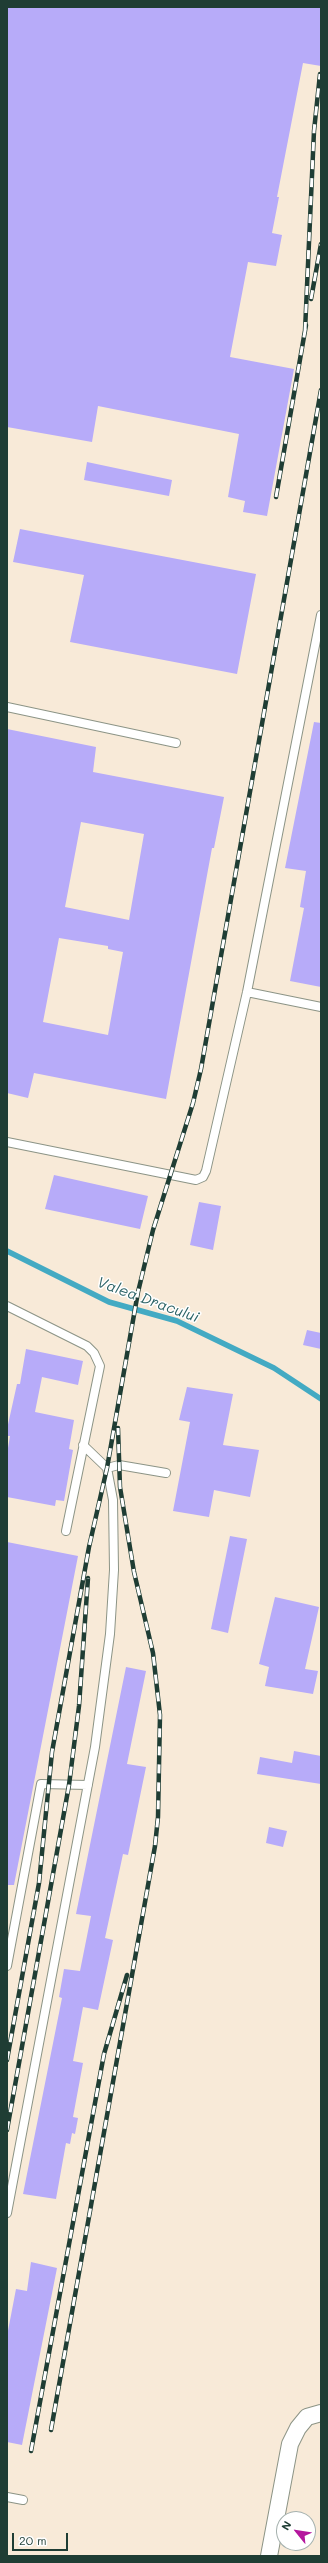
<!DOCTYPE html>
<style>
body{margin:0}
#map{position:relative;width:328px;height:2563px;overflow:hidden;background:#f8ead8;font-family:Mali,sans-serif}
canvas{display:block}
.frame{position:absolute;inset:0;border:8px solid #1f3d34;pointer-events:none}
.north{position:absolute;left:276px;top:2511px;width:40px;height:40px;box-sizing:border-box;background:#fff;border:1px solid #a5b1ae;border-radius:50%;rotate:300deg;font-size:11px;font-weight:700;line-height:16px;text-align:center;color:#1f3d34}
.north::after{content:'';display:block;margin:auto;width:14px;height:18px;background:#b5179e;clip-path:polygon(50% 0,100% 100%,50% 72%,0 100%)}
.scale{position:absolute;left:12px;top:2533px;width:56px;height:18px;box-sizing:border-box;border:2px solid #1f3d34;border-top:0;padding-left:5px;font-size:12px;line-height:14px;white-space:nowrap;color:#1f3d34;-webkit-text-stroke:3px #fff;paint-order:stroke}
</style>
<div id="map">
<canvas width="328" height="2563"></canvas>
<div class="frame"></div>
<div class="north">N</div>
<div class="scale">20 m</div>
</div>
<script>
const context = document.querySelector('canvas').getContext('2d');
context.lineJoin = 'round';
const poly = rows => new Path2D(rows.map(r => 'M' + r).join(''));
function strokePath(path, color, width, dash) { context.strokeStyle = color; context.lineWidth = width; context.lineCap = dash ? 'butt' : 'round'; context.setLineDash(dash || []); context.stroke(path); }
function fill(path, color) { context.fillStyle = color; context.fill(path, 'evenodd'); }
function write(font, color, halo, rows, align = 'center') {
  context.font = font + ' Mali,sans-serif'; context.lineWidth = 3; context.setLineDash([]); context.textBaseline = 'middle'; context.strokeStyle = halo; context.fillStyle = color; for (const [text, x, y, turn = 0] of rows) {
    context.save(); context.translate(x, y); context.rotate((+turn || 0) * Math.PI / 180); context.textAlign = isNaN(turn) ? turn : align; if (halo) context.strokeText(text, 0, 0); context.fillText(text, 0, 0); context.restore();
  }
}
strokePath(poly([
 [7,1251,109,1302,177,1321,274,1368,321,1399]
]), '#43aac3', 5.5);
fill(poly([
 [7,7,321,7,321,66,303,63,277,197,279,197,272,233,282,235,276,266,248,262,230,357,294,369,267,516,243,512,245,501,228,497,239,434,98,406,92,442,7,427],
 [87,462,172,480,169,496,84,480],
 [20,529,256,574,237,674,70,642,84,575,13,562],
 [314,722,321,723,321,987,290,981,304,908,300,907,306,871,285,868],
 [7,729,96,747,93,772,224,797,214,848,212,848,166,1099,34,1073,28,1098,7,1093],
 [81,822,144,834,129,920,65,907],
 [59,938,108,946,108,949,123,952,108,1035,43,1022],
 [54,1175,148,1196,140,1229,45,1209],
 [199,1202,221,1206,213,1250,190,1245],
 [307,1330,321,1333,321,1349,303,1345],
 [26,1349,83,1361,78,1385,42,1377,35,1412,74,1420,69,1449,73,1450,64,1501,56,1500,55,1506,7,1497,7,1454,10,1436,7,1436,7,1429,17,1384,20,1384],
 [187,1387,233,1394,223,1445,259,1450,250,1497,214,1490,209,1517,173,1511,190,1422,179,1420],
 [230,1536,247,1539,228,1633,211,1629],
 [7,1542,78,1556,14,1885,7,1885],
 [275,1597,319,1607,305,1669,318,1671,313,1694,265,1686,269,1667,259,1664],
 [126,1667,146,1671,127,1764,146,1767,128,1855,123,1854,105,1938,113,1940,98,2010,83,2007,73,2061,83,2063,73,2117,78,2118,75,2134,72,2133,70,2144,66,2143,56,2199,23,2194,62,1998,59,1997,64,1969,80,1971,91,1916,76,1914],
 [294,1751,321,1756,321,1784,257,1774,260,1757,292,1763],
 [269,1827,287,1831,283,1847,266,1843],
 [31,2262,57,2268,22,2445,7,2442,7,2336,16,2289,27,2291]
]), '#b7abf9');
const service = poly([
 [7,707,176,743],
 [247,992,321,1007],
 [7,1142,196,1180,203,1177,206,1171,247,992,321,615],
 [7,1306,87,1346,94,1353,100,1366,66,1531],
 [107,1468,119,1465,166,1473],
 [7,1966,41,1784,88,1785],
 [7,2213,95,1747,110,1634,114,1570,113,1500,107,1468,83,1445],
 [7,2497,23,2500]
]);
const minor = poly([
 [269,2556,290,2444,298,2428,307,2417,321,2413]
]);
strokePath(service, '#8c9486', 10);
strokePath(minor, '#8c9486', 18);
strokePath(service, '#fff', 8);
strokePath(minor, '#fff', 16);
const rail = poly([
 [311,299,321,244],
 [305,331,314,131,320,74],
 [276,497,306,325],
 [7,2060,39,1883,52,1752,89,1547,107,1468,138,1292,153,1230,193,1103,201,1069,321,390],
 [7,2130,69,1785,79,1706,88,1578],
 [51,2430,155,1846,158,1817,160,1715,153,1653,134,1572,120,1487,118,1428],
 [31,2451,104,2054,127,1975]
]);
strokePath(rail, '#1f3d34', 4.5);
strokePath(rail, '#fff', 3, [9]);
write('italic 15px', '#2c6366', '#fff', [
 ["Valea Dracului",148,1300,20]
]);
</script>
